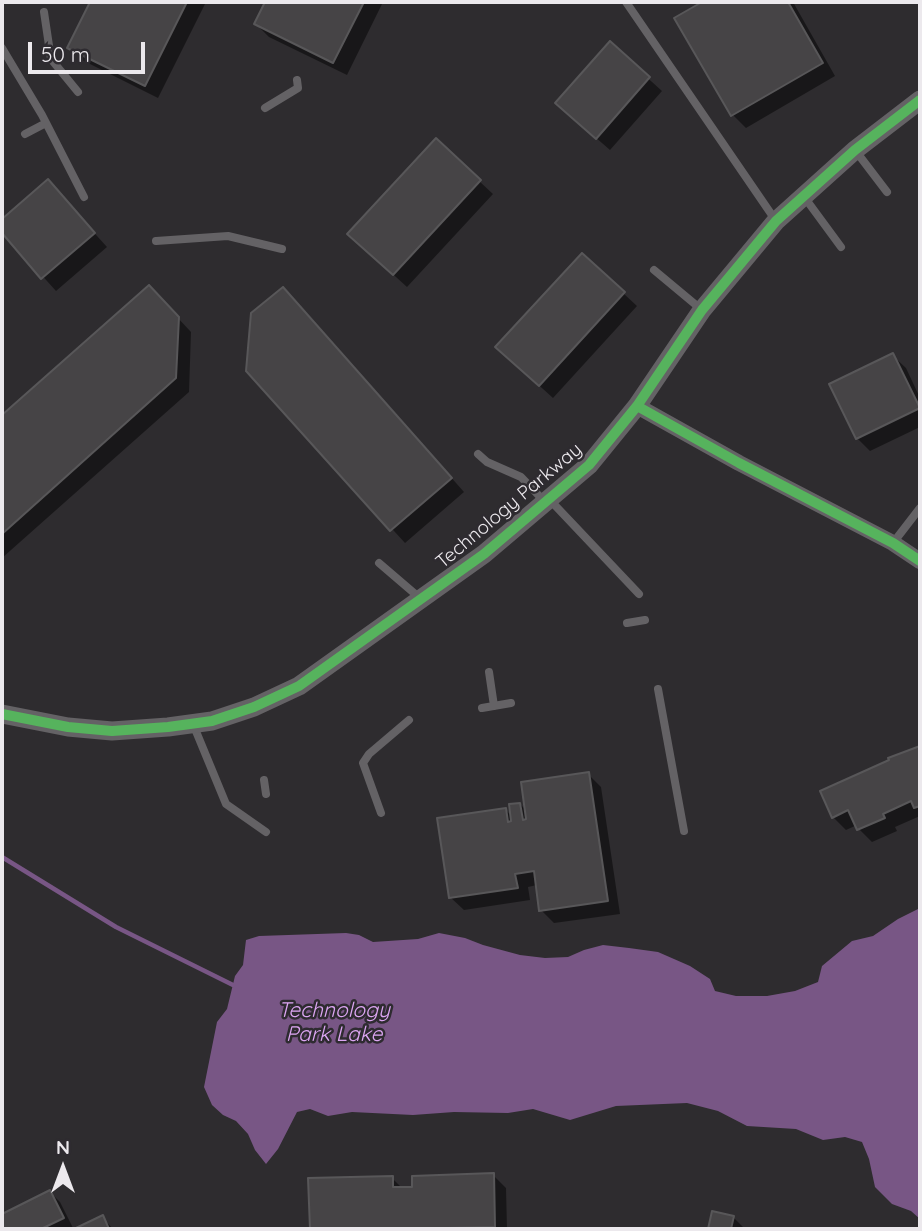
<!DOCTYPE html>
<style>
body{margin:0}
#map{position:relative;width:922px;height:1231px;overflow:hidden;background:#2e2c2f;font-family:Quicksand,sans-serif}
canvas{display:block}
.frame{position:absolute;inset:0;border:4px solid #ece9ed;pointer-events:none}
.north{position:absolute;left:28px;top:1133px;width:70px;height:70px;-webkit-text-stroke:5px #2e2b30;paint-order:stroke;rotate:0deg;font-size:19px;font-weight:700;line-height:28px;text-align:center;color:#ece9ed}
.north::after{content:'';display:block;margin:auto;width:24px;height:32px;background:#ece9ed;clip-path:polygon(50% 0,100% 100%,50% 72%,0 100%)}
.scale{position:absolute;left:28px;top:42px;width:117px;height:32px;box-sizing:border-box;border:4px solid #ece9ed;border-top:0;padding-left:9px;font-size:21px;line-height:24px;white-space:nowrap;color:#ece9ed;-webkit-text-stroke:5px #2e2b30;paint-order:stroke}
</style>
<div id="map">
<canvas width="922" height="1231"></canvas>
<div class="frame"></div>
<div class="north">N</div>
<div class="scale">50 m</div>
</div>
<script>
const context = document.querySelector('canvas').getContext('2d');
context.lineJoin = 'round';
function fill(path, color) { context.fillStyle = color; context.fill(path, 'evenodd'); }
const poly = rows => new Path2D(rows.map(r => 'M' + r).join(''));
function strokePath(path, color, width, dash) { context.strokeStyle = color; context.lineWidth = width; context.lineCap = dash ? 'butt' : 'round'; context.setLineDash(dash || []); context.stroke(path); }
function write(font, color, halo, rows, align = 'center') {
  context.font = font + ' Quicksand,sans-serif'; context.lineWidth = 5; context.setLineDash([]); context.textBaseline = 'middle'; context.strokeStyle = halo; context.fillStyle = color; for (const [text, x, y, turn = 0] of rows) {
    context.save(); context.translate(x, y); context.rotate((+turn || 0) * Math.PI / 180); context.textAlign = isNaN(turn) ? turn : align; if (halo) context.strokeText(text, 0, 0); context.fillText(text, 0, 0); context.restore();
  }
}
fill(poly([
 [920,908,920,1219,911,1211,892,1204,875,1187,869,1159,862,1142,845,1137,823,1140,796,1129,747,1126,718,1111,687,1103,616,1106,570,1120,533,1109,508,1113,454,1112,413,1115,352,1112,328,1116,310,1109,297,1112,278,1149,266,1164,255,1150,248,1134,236,1121,223,1115,212,1105,204,1087,217,1022,227,1009,235,976,243,965,246,940,259,936,346,933,359,935,373,942,418,939,439,933,465,938,483,945,520,955,545,958,568,957,584,950,603,945,629,948,658,952,690,966,710,979,715,991,736,996,767,996,795,991,818,982,822,966,852,941,873,936,898,919]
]), '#785685');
fill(poly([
 [92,2,206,2,158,98,82,60,69,47],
 [267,2,383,2,347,75,269,37,256,24],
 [705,2,793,2,835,76,746,128,733,115,676,18],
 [610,44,662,91,610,150,571,116],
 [436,141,493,194,407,287,363,247],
 [48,182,107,247,56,291,2,231,2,222],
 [582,255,637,306,553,398,511,360],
 [149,287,191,332,189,392,2,558,2,417],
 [296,302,464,492,405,543,248,371],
 [892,355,906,368,920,398,920,427,870,451,857,438],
 [920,748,920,816,895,827,897,831,872,842,859,829,857,825,846,830,833,817,905,755],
 [588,774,601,787,620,914,554,923,541,910,537,885,528,887,530,900,464,910,450,897,505,809,512,817,520,804,527,811],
 [493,1175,506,1188,507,1229,311,1229,310,1180,392,1178,403,1189],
 [50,1192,60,1202,73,1228,70,1229,2,1229,2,1216],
 [713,1213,733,1217,745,1229,710,1229],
 [102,1217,113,1229,78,1229]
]), '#0007');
strokePath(poly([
 [2,857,116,927,233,985]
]), '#785685', 4.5);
const building = poly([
 [90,2,187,2,145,86,67,48,90,2],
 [265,2,364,2,333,63,254,24,265,2],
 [702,2,788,2,823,63,731,116,674,18,702,2],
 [610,41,650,77,596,139,555,103,610,41],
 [436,138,481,180,393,275,347,234,436,138],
 [48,179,95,233,41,279,2,233,2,219,48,179],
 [582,253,625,292,539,386,495,347,582,253],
 [149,285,179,317,176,378,2,534,2,415,149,285],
 [283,287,452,478,390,531,246,371,251,313,283,287],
 [893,353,920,408,856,439,829,384,893,353],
 [920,746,920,806,914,808,911,801,883,814,885,818,857,830,848,810,832,818,820,791,889,760,888,758,920,746],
 [589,772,608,901,539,911,534,871,515,874,518,888,449,898,437,818,506,808,508,822,511,821,509,804,520,803,523,820,526,819,521,782,589,772],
 [494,1173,495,1227,399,1229,310,1229,308,1178,393,1176,393,1187,412,1187,412,1176,494,1173],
 [50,1190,64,1218,41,1229,2,1229,2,1214,50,1190],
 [712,1211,734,1216,731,1229,708,1229,712,1211],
 [103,1215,109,1229,77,1229,76,1228,103,1215]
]);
fill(building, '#464446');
strokePath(building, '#585759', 2);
strokePath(poly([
 [626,2,776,221],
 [44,12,51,59,78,92],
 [2,48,42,115,84,197],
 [265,108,298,88,297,80],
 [25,134,46,123],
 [855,150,887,192],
 [805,198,841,247],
 [156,241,228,236,282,249],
 [654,270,702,310],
 [478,454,487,462,521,477,545,502],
 [549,499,639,594],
 [893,543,920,508],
 [379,563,421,599],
 [627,623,645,620],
 [489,672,494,706],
 [658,689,684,831],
 [482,708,511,703],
 [193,724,226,804,266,832],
 [264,780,266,794],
 [381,813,363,763,369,754,409,720]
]), '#646265', 8);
strokePath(poly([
 [637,406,739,463,893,543,920,561]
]), '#646265', 16);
strokePath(poly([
 [2,714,68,727,112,731,168,727,212,721,254,707,299,686,484,554,589,465,637,406,702,310,776,221,855,150,920,100]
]), '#646265', 19);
strokePath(poly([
 [637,406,739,463,893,543,920,561],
 [2,714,68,727,112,731,168,727,212,721,254,707,299,686,484,554,589,465,637,406,702,310,776,221,855,150,920,100]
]), '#56b35d', 10);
write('19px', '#ece9ed', '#2e2b30', [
 ["Technology Parkway",509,506,-40]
]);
write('italic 21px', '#dda6f3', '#2e2b30', [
 ["Technology",334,1011],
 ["Park Lake",334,1035]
]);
</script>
